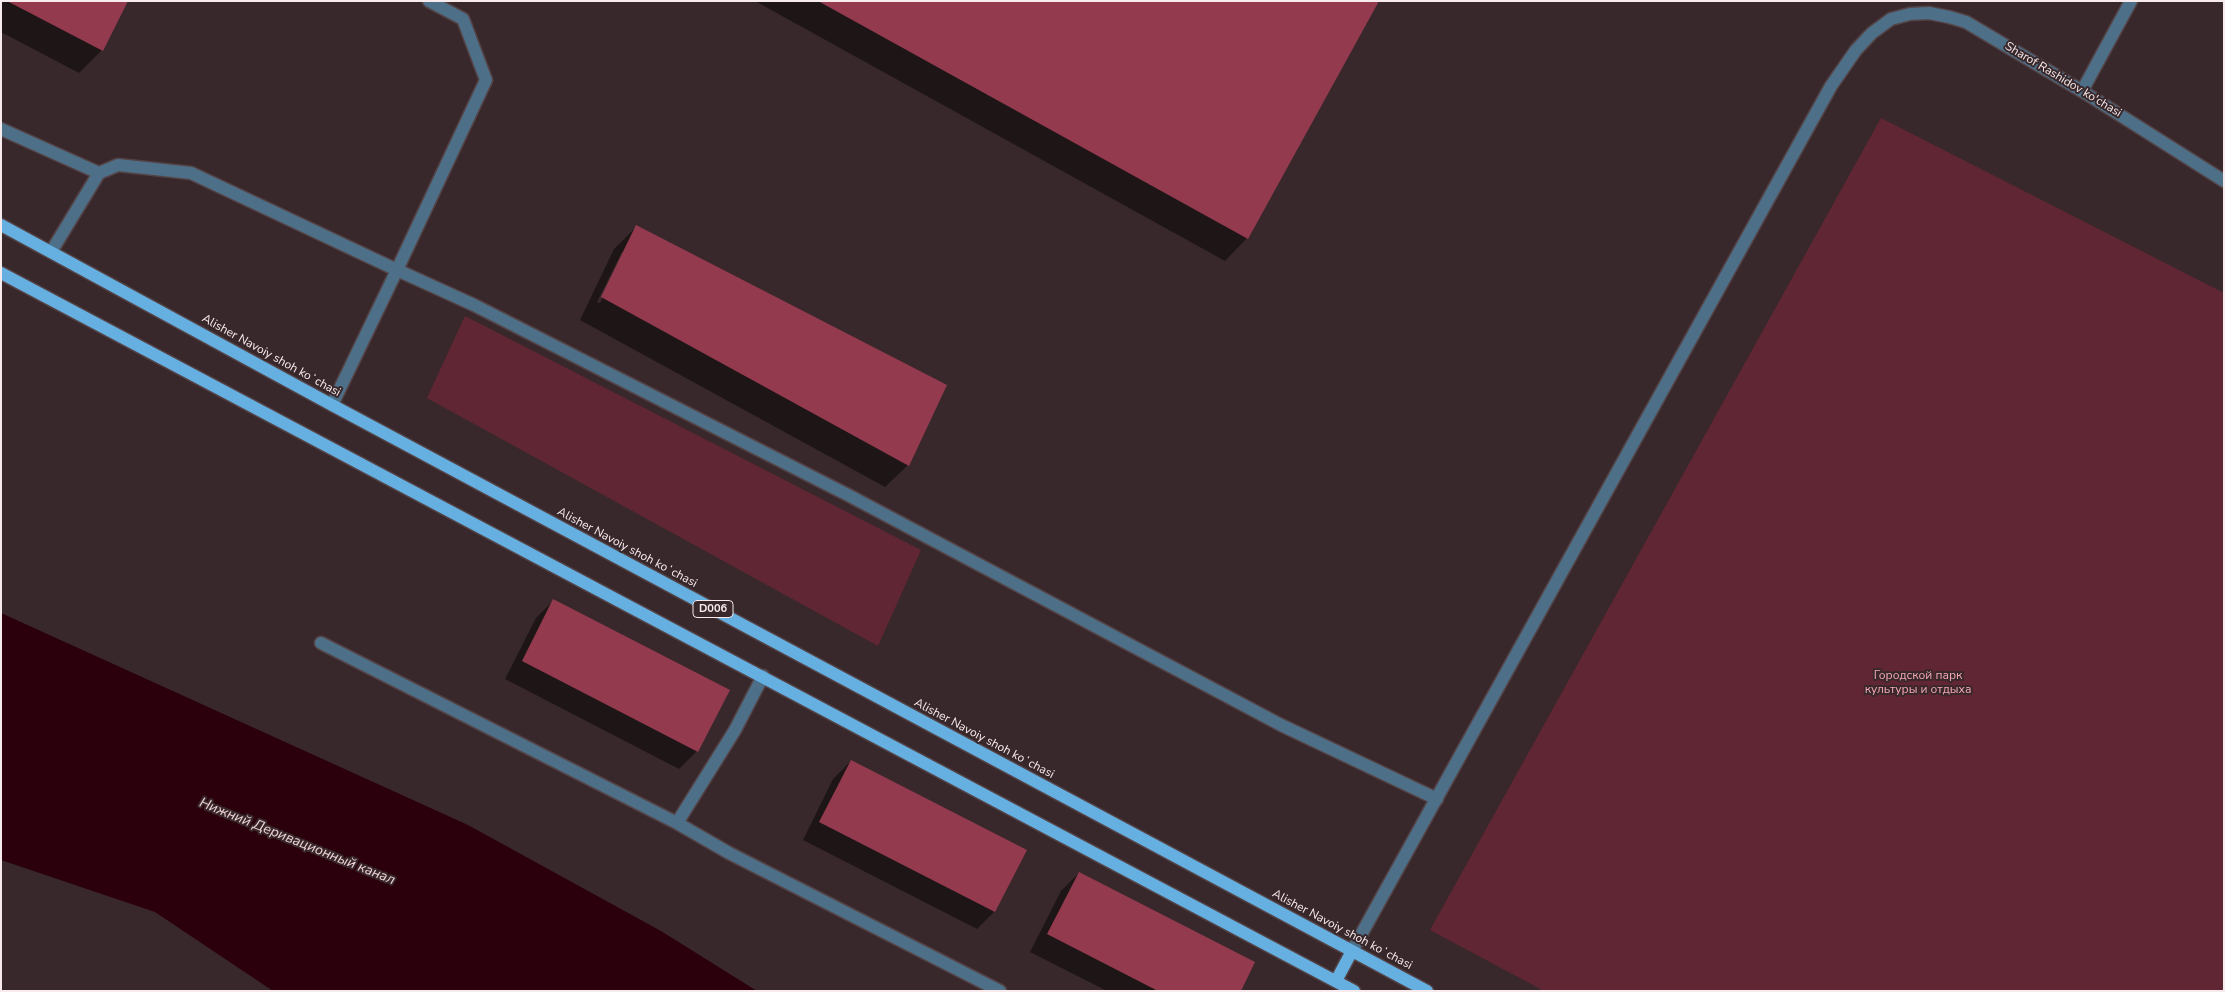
<!DOCTYPE html>
<meta charset="utf-8">
<style>
body{margin:0}
#map{position:relative;width:2225px;height:992px;overflow:hidden;background:#39282b;font-family:"Nunito Sans",sans-serif}
canvas{display:block}
.frame{position:absolute;inset:0;border:2px solid #f7ebed;pointer-events:none}
</style>
<div id="map">
<canvas width="2225" height="992"></canvas>
<div class="frame"></div>
</div>
<script>
const context = document.querySelector('canvas').getContext('2d');
context.lineJoin = 'round';
function fill(path, color) { context.fillStyle = color; context.fill(path, 'evenodd'); }
const poly = rows => new Path2D(rows.map(r => 'M' + r).join(''));
function strokePath(path, color, width, dash) { context.strokeStyle = color; context.lineWidth = width; context.lineCap = dash ? 'butt' : 'round'; context.setLineDash(dash || []); context.stroke(path); }
function write(font, color, halo, rows, align = 'center') {
  context.font = font + ' "Nunito Sans",sans-serif'; context.lineWidth = 4; context.setLineDash([]); context.textBaseline = 'middle'; context.strokeStyle = halo; context.fillStyle = color; for (const [text, x, y, turn = 0] of rows) {
    context.save(); context.translate(x, y); context.rotate((+turn || 0) * Math.PI / 180); context.textAlign = isNaN(turn) ? turn : align; if (halo) context.strokeText(text, 0, 0); context.fillText(text, 0, 0); context.restore();
  }
}
fill(poly([
 [1881,118,2224,293,2224,991,1544,991,1430,930],
 [465,316,921,550,878,646,427,398]
]), '#602633');
fill(poly([
 [1,613,468,825,661,931,757,991,273,991,155,912,1,860]
]), '#2b000c');
fill(poly([
 [1,1,127,1,102,50,79,73,1,32],
 [755,1,1377,1,1247,238,1225,261],
 [637,226,908,465,885,487,580,320,614,249],
 [622,252,625,252,600,303,597,302],
 [554,600,697,751,679,769,505,679,536,618],
 [851,761,994,912,977,929,803,840,833,779],
 [1079,873,1239,991,1107,991,1030,952,1061,891]
]), '#0007');
fill(poly([
 [7,1,128,1,103,51],
 [818,1,1379,1,1248,239],
 [636,225,947,385,909,466,601,297],
 [553,599,730,690,698,752,522,661],
 [851,760,1027,850,995,912,819,822],
 [1079,872,1255,962,1241,991,1158,991,1047,934]
]), '#943a4f');
const service = poly([
 [429,1,463,19,486,80,397,270,474,305,848,495,1281,725,1437,799],
 [2082,91,2131,1],
 [1,129,99,173],
 [51,252,99,173,118,165,191,173,397,270,332,405],
 [321,643,677,823,729,853,1000,991],
 [677,823,735,730,763,676]
]);
const minor = poly([
 [1352,951,1831,86,1856,50,1872,33,1891,19,1910,14,1929,13,1949,17,1966,22,2082,91,2224,181]
]);
const primary = poly([
 [1,225,332,405,1427,991],
 [1,273,1354,991],
 [1336,981,1352,951]
]);
strokePath(service, '#544346', 15);
strokePath(minor, '#544346', 15);
strokePath(primary, '#544346', 15);
strokePath(service, '#4d6f87', 12);
strokePath(minor, '#4d6f87', 12);
strokePath(primary, '#65afe1', 12);
for (const [x, y, w] of [
 [713,609,40]
]) { const box = new Path2D(); box.roundRect(x - w / 2, y - 8.5, w, 17, 4); context.fillStyle = '#39282b'; context.fill(box); strokePath(box, '#f7ebed', 1); }
write('bold 11px', '#f7ebed', null, [
 ["D006",713,609]
]);
write('12px', '#f7ebed', '#39282b', [
 ["Sharof Rashidov ko'chasi",2063,80,31],
 ["Alisher Navoiy shoh koʻchasi",271,356,29],
 ["Alisher Navoiy shoh koʻchasi",627,548,28],
 ["Alisher Navoiy shoh koʻchasi",984,739,28],
 ["Alisher Navoiy shoh koʻchasi",1342,930,28]
]);
write('12px', '#f5a8b5', '#39282b', [
 ["Городской парк",1918,676],
 ["культуры и отдыха",1918,690]
]);
write('italic 14px', '#eed3d7', '#39282b', [
 ["Нижний Деривационный канал",297,842,22]
]);
</script>
